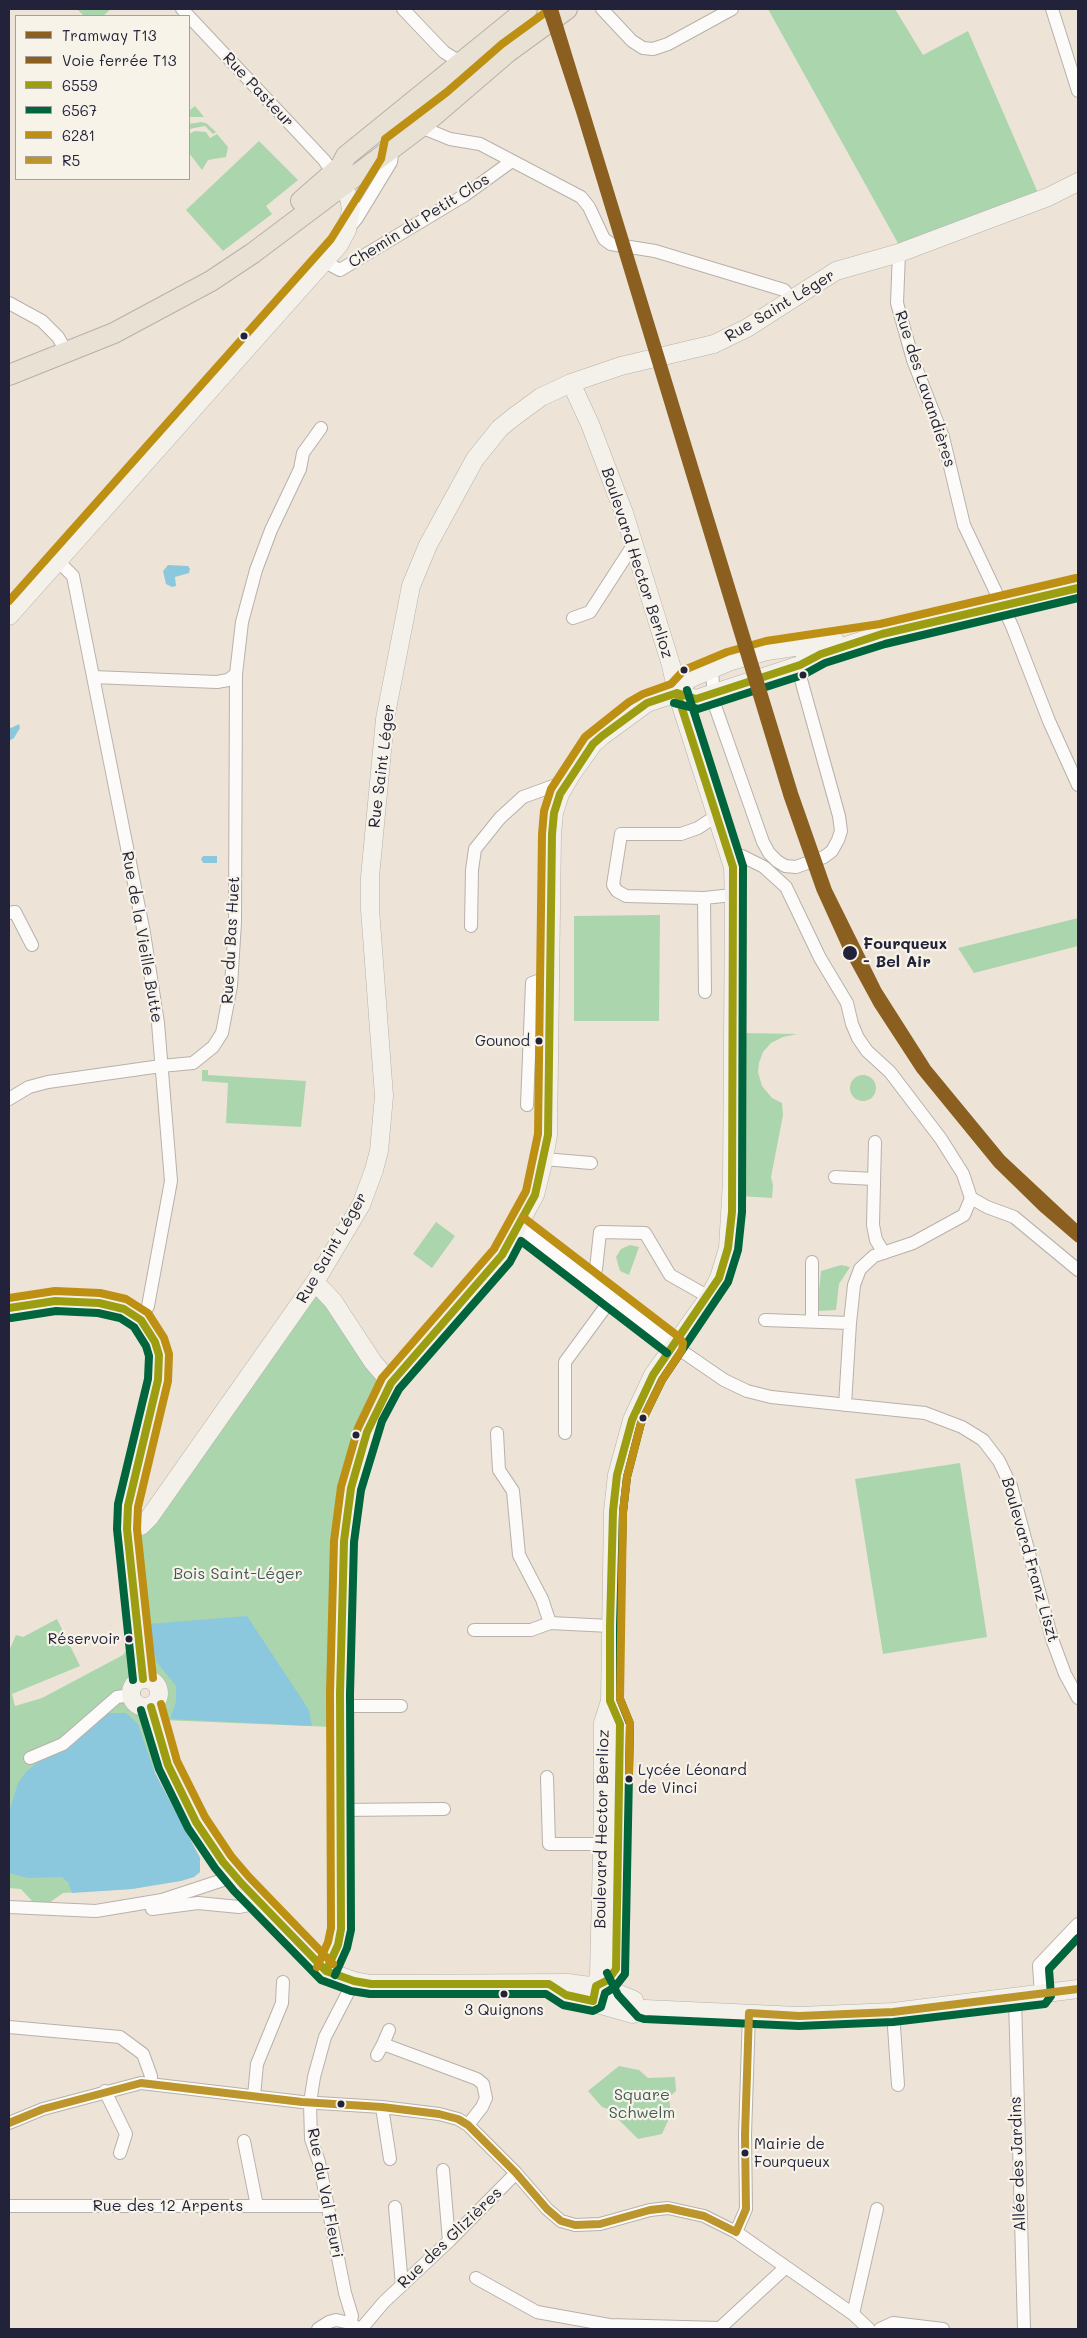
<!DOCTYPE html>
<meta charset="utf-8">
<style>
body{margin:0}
#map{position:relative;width:1087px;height:2338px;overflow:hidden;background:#ede4d7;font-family:Mali,sans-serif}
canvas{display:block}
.frame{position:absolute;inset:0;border:10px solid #22223b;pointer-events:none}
.legend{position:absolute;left:15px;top:15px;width:175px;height:165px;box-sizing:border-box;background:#f7f3e8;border:1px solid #a29fa3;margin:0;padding:6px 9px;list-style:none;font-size:15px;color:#22223b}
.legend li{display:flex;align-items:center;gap:10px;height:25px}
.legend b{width:25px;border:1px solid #a29fa3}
</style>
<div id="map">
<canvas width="1087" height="2338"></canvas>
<div class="frame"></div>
<ul class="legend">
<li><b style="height:6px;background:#8a5f20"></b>Tramway T13</li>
<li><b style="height:6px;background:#8a5f20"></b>Voie ferrée T13</li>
<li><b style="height:6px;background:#9d9d12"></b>6559</li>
<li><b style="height:6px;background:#00643c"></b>6567</li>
<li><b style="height:6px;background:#bd8f12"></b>6281</li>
<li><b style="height:6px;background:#bc962d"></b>R5</li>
</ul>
</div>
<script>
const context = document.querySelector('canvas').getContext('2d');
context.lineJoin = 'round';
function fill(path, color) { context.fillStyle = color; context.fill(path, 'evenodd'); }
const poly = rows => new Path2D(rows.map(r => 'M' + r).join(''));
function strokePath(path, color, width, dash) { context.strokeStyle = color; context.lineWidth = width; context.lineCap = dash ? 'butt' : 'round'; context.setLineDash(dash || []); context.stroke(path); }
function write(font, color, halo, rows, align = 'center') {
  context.font = font + ' Mali,sans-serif'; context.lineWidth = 4.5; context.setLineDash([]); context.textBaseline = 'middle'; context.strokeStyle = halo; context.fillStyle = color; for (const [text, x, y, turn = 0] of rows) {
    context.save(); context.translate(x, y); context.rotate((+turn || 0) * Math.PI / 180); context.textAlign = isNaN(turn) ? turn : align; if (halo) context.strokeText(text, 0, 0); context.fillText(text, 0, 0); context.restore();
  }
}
fill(poly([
 [77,9,111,9,103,16,84,16],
 [768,9,895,9,923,55,968,31,1038,193,899,245],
 [195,106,204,117,189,117,189,111],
 [201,122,206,123,216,132,213,134,205,126,189,129,189,124],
 [195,131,206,132,210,138,217,134,228,147,226,157,208,160,202,170,189,153,189,134],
 [259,141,298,180,266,206,272,214,223,251,186,210],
 [660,915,659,1021,574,1021,574,916],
 [1078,918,1078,946,974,973,958,948],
 [743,1033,797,1034,783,1037,771,1043,763,1052,759,1063,758,1072,762,1086,772,1098,782,1103,783,1115,771,1177,773,1185,772,1198,740,1196,744,1116],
 [202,1070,208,1070,208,1075,306,1081,301,1127,226,1123,228,1083,202,1081],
 '850 1088a13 13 0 1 1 26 0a13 13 0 1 1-26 0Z',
 [436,1222,455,1236,432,1268,413,1254],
 [630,1245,639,1247,629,1275,620,1271,616,1257,621,1249],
 [841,1265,850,1267,839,1284,836,1310,817,1311,821,1271],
 [316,1293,381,1382,359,1431,347,1471,333,1591,332,1727,162,1720,134,1536],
 [960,1463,987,1637,883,1654,855,1479],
 [57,1619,80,1666,12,1694,15,1706,42,1698,123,1655,132,1642,155,1773,200,1858,200,1872,194,1877,132,1889,63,1893,49,1903,32,1901,21,1889,9,1888,9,1651,16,1635,23,1637],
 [619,2066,639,2070,648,2078,675,2077,676,2091,669,2097,671,2114,662,2134,638,2139,608,2109,602,2107,588,2091]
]), '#abd5ad');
fill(poly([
 [168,565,188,566,190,569,189,573,175,577,176,586,172,587,166,584,163,571],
 [19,724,20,728,14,738,9,741,9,726,11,728],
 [203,856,217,856,217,863,203,863,201,859],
 [247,1616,309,1710,312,1726,170,1719,176,1701,176,1686,156,1661,149,1624],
 [107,1713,126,1713,138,1724,155,1773,200,1858,200,1872,194,1877,181,1881,132,1889,72,1893,68,1882,62,1877,28,1878,9,1873,9,1812,18,1783,26,1772,39,1761,64,1751]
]), '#8cc8dd');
const street = poly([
 [182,9,324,160,333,173],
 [403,9,444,52,455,59,467,58],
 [602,9,632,41,643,48,653,49,668,44,732,9],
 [1052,9,1078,91],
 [423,125,428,130,450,139,480,144,581,197,589,207,604,239,611,244,655,251,784,290,792,299],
 [348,229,357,218,391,162,393,146],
 [899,253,897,303,913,360,943,437,964,525,1012,626,1049,721,1078,785],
 [325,262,340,270,465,195,512,161],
 [9,303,42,321,58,337,62,344],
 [59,562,73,576,144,933,158,1023,171,1181,148,1306,141,1320],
 [573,618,590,612,630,550,634,549],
 [712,669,714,703,763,842,769,853,777,861,785,866,796,867,824,857,832,851,838,840,841,831,839,816,800,676,802,657],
 [93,677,217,682,228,680,236,674,242,622,256,570,271,530,300,469,303,453,321,428],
 [716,816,698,828,681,834,621,834,613,885,617,891,626,896,704,898,733,895],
 [729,855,742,856,764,867,786,887,820,958,847,1003,852,1024,858,1038,867,1051,890,1072,941,1139,963,1174,971,1198],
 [704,898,705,992],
 [9,913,15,912,32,945],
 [471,926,472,870,475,849,500,818,523,797,567,781],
 [9,1099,29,1087,48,1082,161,1066,193,1063,213,1047,222,1033,231,986,235,922,236,674],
 [527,1105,532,983,549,977],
 [875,1142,873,1225,876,1240,884,1253],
 [544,1159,591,1163],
 [835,1177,874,1179],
 [971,1198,987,1207,1014,1217,1078,1270],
 [518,1226,673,1345,724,1380,747,1391,771,1397,925,1413,962,1427,983,1440,999,1461,1011,1486,1052,1639,1065,1674,1078,1698],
 [812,1262,812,1321],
 [587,1279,596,1269,600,1232,645,1233,670,1275,709,1297],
 [765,1320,850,1323],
 [845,1405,850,1323,854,1285,860,1269,874,1256,913,1243,964,1215,971,1198],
 [497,1433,499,1470,513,1491,519,1555,542,1599,550,1623],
 [565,1433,565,1362,612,1298],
 [474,1630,531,1630,550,1623,610,1626],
 [341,1706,401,1706],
 [30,1758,63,1744,117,1697,131,1695],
 [547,1777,549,1844,602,1844],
 [339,1810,444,1809],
 [9,1907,96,1911,162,1900,223,1880,234,1874],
 [152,1909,198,1903,239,1907,259,1903],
 [1041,1995,1039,1965,1078,1924],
 [1015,1998,1024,2329],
 [893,2012,898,2085],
 [9,2027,120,2037,143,2054,151,2076,151,2084],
 [383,2044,389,2030],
 [377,2055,383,2044,477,2079,483,2084,486,2098,482,2107,468,2125],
 [105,2091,126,2134,120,2153],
 [254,2096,257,2064,282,2003,283,1982],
 [382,2107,390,2159],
 [9,2123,43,2109,141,2083,302,2102,382,2107,439,2114,458,2119,468,2125,516,2173,547,2209,561,2221,575,2225,600,2224,650,2210,668,2208,704,2216,736,2232,853,2314,869,2329],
 [244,2141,257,2206],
 [443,2170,449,2241],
 [9,2206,327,2206],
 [395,2207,402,2285],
 [736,2232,746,2209,745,2135,749,2013],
 [476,2278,537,2312,609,2325,720,2328,786,2267],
 [853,2314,877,2209],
 [350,2323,352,2316,345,2293,319,2162,311,2139,310,2103,314,2077,325,2037,354,1981],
 [318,2329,329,2322,336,2320,350,2323,356,2327],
 [361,2329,384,2302,449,2241,516,2173],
 [880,2329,893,2323,943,2329]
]);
const secondary = poly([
 [571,383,590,424,624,513,671,665,677,693,733,867,734,899,732,1181,728,1248,719,1278,709,1297,653,1375,632,1420,617,1475,613,1511,610,1701,603,1723,603,1816,599,1974,593,2001],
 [9,616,339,245,347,230,351,209,349,198,342,185],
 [677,693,696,699,800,665,821,654,882,634,1078,588],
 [677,693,689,679,731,661,767,651,835,641],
 [315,1282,333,1301,373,1362,391,1383],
 [9,1308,55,1301,99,1303,124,1309,141,1320,155,1342,159,1355,158,1380,128,1506,127,1529,143,1679],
 [127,1529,141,1526,149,1518,315,1282,361,1205,374,1170,379,1151,384,1096,370,909,370,877,385,719,411,586,428,545,475,459,500,428,515,416,541,397,571,383,621,366,714,344,747,328,836,271,899,253,1048,197,1078,182],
 '131 1693a14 14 0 1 1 28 0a14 14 0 1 1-28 0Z',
 [151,1707,168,1765,196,1822,223,1862,242,1884,326,1971,354,1981,371,1984,568,1983,605,1988,634,2000],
 [326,1971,338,1945,341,1929,340,1693,344,1541,351,1488,367,1432,391,1383,502,1255,535,1195,544,1159,548,1135,552,834,554,813,560,794,571,775,593,744,602,736,647,703,677,693],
 [549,1984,566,1995,633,2014,645,2009,799,2016,893,2012,1078,1989],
 [596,1986,608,1980,617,1965,620,1724,610,1701]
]);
const primary = poly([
 [301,201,341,166,346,156,527,9],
 [9,375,114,333,211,281,253,253,423,125,508,52,567,9]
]);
strokePath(street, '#b6b1ab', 14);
strokePath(secondary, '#b6b1ab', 19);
strokePath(primary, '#b6b1ab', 22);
strokePath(street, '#fcfbf9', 12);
strokePath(secondary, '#f4f1eb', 18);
strokePath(primary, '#e8e1d4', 20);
strokePath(poly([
 [677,693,696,699,800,665,821,654,882,634,1078,588],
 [9,1308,55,1301,99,1303,124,1309,141,1320,155,1342,159,1355,158,1380,128,1506,127,1529,143,1679],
 [151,1707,168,1765,196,1822,223,1862,242,1884,326,1971,354,1981,371,1984,549,1984,566,1995,593,2001,596,1986,608,1980,616,1969,620,1724,610,1701,610,1626,613,1511,617,1475,632,1420,653,1375,719,1278,728,1248,732,1212,733,867,677,693],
 [326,1971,338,1945,341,1929,340,1693,344,1541,351,1488,367,1432,391,1383,502,1255,535,1195,548,1135,552,834,554,813,560,794,593,744,602,736,647,703,677,693]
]), '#9d9d12', 8);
strokePath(poly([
 [674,703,698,709,803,675,825,663,885,644,1078,598],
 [11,1318,56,1311,98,1313,120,1318,134,1327,146,1346,149,1356,148,1379,118,1504,117,1529,133,1680],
 [141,1710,159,1769,188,1828,215,1868,234,1891,321,1980,351,1991,370,1994,546,1994,563,2005,593,2011,601,2007,605,1993,615,1987,625,1974,630,1724,620,1699,620,1626,623,1512,627,1477,641,1423,662,1380,728,1282,738,1250,742,1212,743,866,687,690],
 [607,1973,618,1995,638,2017,644,2019,799,2026,893,2022,1045,2004,1051,1996,1049,1969,1078,1938],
 [335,1975,347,1948,351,1930,350,1693,354,1542,361,1490,382,1421,399,1389,510,1262,521,1241,667,1353]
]), '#00643c', 8);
strokePath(poly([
 [9,601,331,239,381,159,385,139,447,92,502,44,550,9],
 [524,1218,679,1337,683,1343,682,1350,662,1380,641,1423,627,1477,623,1512,620,1699,630,1723,629,1773],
 [9,1298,55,1291,100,1293,126,1299,148,1313,164,1338,169,1354,168,1381,138,1507,137,1529,153,1678],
 [161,1704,177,1761,205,1817,231,1856,249,1877,333,1964],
 [317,1967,328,1942,331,1928,330,1693,334,1541,341,1487,358,1428,382,1378,494,1249,526,1191,538,1134,542,834,544,811,551,789,585,737,629,702,643,694,671,684,684,670,727,652,766,641,880,624,1076,578]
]), '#bd8f12', 8);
strokePath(poly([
 [749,2013,799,2016,893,2012,1078,1989],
 [9,2123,43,2109,141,2083,302,2102,382,2107,439,2114,458,2119,468,2125,516,2173,547,2209,561,2221,575,2225,600,2224,650,2210,668,2208,704,2216,736,2232],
 [736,2232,746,2209,745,2135,749,2013]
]), '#bc962d', 8);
strokePath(poly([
 [547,9,581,113,788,796,821,890,846,945,878,1004,921,1070,997,1163,1042,1207,1078,1238]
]), '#8a5f20', 9);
strokePath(poly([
 [554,9,794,793,828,890,878,991,927,1068,1002,1159,1078,1230]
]), '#8a5f20', 8);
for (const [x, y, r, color] of [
 [244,336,4.5,"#22223b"],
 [684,670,4.5,"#22223b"],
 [803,675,4.5,"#22223b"],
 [850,953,8,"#22223b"],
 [539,1041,4.5,"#22223b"],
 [643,1418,4.5,"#22223b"],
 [356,1435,4.5,"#22223b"],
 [129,1639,4.5,"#22223b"],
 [629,1779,4.5,"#22223b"],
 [504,1994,4.5,"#22223b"],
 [341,2104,4.5,"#22223b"],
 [745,2153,4.5,"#22223b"]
]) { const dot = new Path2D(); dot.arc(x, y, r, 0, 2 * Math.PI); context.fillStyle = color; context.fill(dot); strokePath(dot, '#f7f3e8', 2); }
write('15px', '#22223b', '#f7f3e8', [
 ["Gounod",530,1041],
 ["Réservoir",120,1639],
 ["Lycée Léonard",638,1770,"left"],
 ["de Vinci",638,1788,"left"],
 ["3 Quignons",504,2010,"center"],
 ["Mairie de",754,2144,"left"],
 ["Fourqueux",754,2162,"left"]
], 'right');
write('16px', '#22223b', '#f7f3e8', [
 ["Rue Pasteur",258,90,47],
 ["Chemin du Petit Clos",419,221,-32],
 ["Rue Saint Léger",780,306,-31],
 ["Rue des Lavandières",925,389,72],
 ["Boulevard Hector Berlioz",637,563,72],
 ["Rue Saint Léger",382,766,-83],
 ["Rue de la Vieille Butte",142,937,80],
 ["Rue du Bas Huet",231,940,-87],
 ["Rue Saint Léger",332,1248,-60],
 ["Boulevard Franz Liszt",1030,1560,74],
 ["Boulevard Hector Berlioz",602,1829,-89],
 ["Allée des Jardins",1018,2164,-92],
 ["Rue du Val Fleuri",325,2193,79],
 ["Rue des 12 Arpents",168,2206],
 ["Rue des Glizières",450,2238,-44]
]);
write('bold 16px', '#22223b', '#f7f3e8', [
 ["Fourqueux",863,944],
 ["- Bel Air",863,962]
], 'left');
write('16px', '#3f5c57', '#f7f3e8', [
 ["Bois Saint-Léger",238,1574],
 ["Square",642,2095],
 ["Schwelm",642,2113]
]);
</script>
